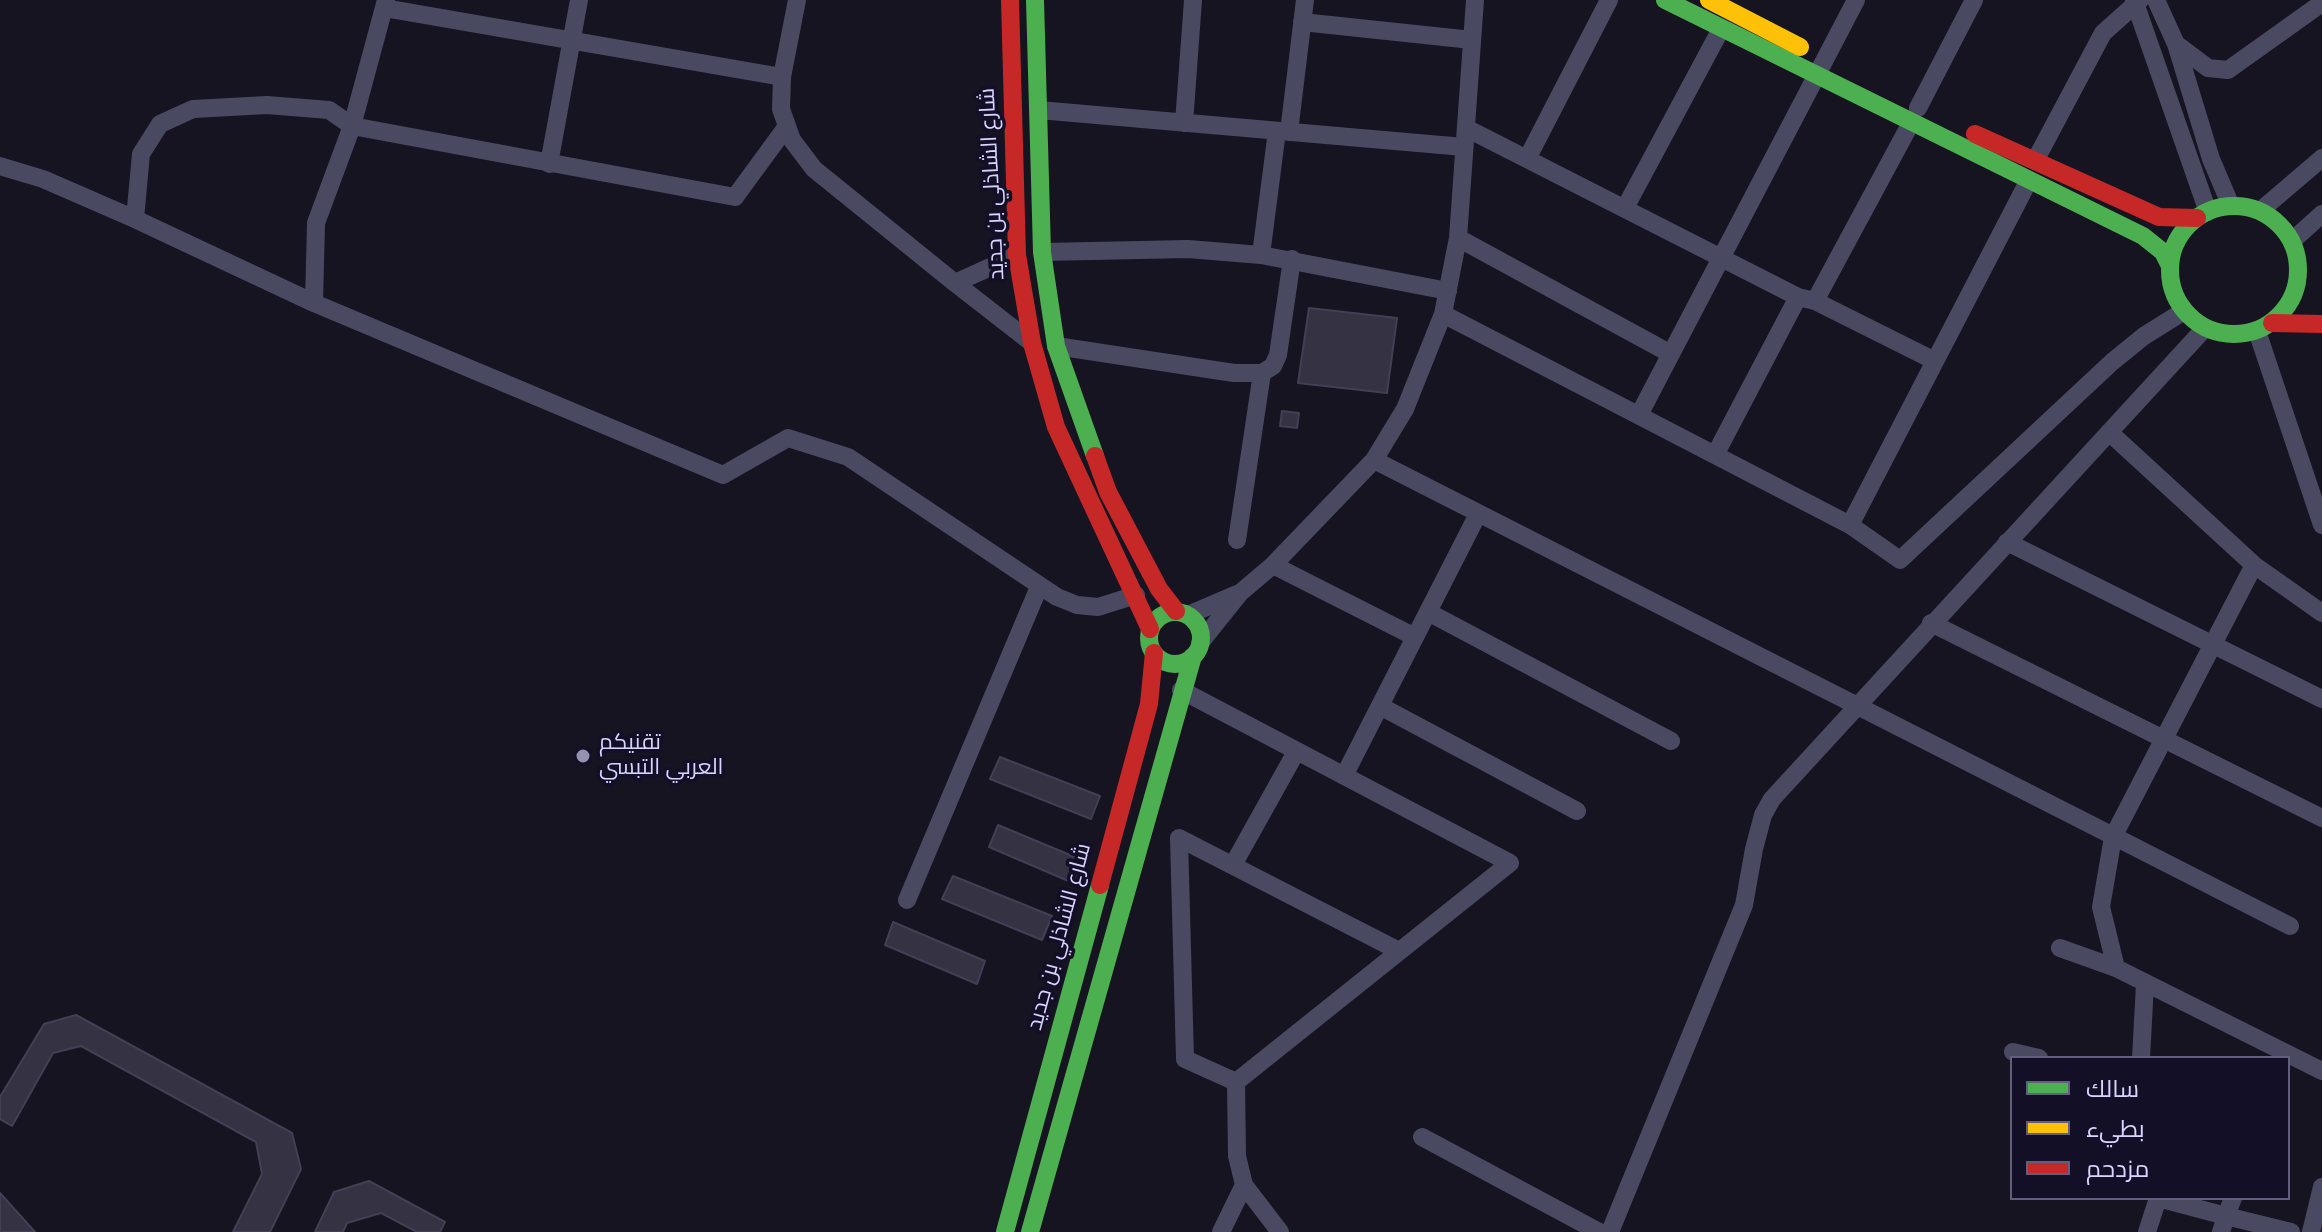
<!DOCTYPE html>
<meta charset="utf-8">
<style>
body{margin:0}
#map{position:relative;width:2322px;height:1232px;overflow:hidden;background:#161421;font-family:Roboto,Cairo,sans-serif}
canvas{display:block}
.legend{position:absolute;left:2010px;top:1056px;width:280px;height:144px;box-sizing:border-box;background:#130f26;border:2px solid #625e7d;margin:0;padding:10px 14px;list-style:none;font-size:24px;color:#d9d4ff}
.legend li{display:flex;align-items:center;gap:16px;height:40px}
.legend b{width:40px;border:2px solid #625e7d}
</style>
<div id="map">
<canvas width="2322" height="1232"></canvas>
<ul class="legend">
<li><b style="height:10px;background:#4caf50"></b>سالك</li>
<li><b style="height:10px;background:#ffc107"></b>بطيء</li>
<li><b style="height:10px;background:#c62828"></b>مزدحم</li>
</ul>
</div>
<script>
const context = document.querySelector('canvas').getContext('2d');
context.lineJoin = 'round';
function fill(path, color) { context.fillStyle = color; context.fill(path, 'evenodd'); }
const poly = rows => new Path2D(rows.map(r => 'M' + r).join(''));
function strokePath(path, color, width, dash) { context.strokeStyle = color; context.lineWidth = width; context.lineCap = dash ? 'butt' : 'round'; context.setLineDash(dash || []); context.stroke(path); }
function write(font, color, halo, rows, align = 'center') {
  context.font = font + ' Roboto,Cairo,sans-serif'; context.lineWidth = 7; context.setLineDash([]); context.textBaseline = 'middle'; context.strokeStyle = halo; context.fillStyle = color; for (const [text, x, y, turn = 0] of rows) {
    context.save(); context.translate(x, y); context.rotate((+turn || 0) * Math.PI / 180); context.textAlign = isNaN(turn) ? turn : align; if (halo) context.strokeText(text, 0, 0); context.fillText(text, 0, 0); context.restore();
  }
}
const building = poly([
 [1309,308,1397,318,1387,393,1298,383,1309,308],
 [1282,411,1299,413,1297,428,1280,426,1282,411],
 [1000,757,1100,796,1091,819,990,779,1000,757],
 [998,825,1082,860,1073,883,989,847,998,825],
 [953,876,1052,916,1042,940,942,899,953,876],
 [893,922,985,961,977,984,885,945,893,922],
 [76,1015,292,1133,301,1169,270,1232,233,1232,262,1174,256,1142,81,1046,53,1053,12,1126,0,1119,0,1097,44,1024,76,1015],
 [369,1181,445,1222,440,1232,417,1232,381,1213,347,1223,343,1232,315,1232,334,1192,369,1181],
 [0,1193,35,1232,0,1232,0,1193]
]);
fill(building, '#343243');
strokePath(building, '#433f54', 2);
strokePath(poly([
 [386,0,352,126,735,197,787,126],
 [797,0,782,77,781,109,792,140,814,169,955,283],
 [2134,0,2208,212],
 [2156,0,2176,44,2211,159,2231,206],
 [384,8,782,77],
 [1302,22,1472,40],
 [2176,44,2208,68,2228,70,2322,3],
 [1918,108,1974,0],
 [1039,110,1464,147],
 [1184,123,1193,0],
 [1466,128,1798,297,1815,301,1933,360],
 [1289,132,1305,0],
 [1527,159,1609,0],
 [2035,161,2103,33,2140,0],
 [549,164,579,0],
 [0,166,43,179,135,219,314,303],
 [1625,208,1721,29],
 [2260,211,2322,158],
 [135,219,141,154,160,124,193,109,267,105,329,110,352,126,316,223,314,303,723,475,788,438,848,457,1057,597,1077,605,1098,607,1136,595],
 [1458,238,1671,354],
 [2292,241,2322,214],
 [1042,252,1188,249,1261,255,1448,291],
 [1017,255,955,283,1032,343],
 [1261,255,1277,131],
 [1815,301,1912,121],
 [1443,314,1850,525,1900,560,2112,362,2144,336,2184,311],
 [2257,331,2322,525],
 [1056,346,1234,373,1262,373,1273,366,1278,355,1292,259],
 [1639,415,1856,0],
 [2109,432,2254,565,2322,613],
 [1715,455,1798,297],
 [1374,460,2290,926],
 [1850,525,2029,180],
 [1237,540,1262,373],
 [2007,542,2322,699],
 [1273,565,1415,637],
 [1428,612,1671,741],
 [1188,615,1237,594],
 [1931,623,2322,818],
 [1200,643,1240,593,1273,565,1374,460,1405,409,1443,314,1458,238,1475,0],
 [1181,690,1510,863,1236,1082],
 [1380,706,1577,811],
 [1344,776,1478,514],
 [1233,865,1296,752],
 [907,900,1039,587],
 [2060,948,2116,968,2322,1071],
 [2116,968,2101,907,2113,837,2254,565],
 [2013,1052,2039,1058],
 [2141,1058,2145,984],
 [1236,1082,1185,1059,1179,838,1399,951],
 [1236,1082,1237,1156,1244,1185,1280,1232],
 [1422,1137,1599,1232],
 [1221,1232,1244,1185],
 [1610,1232,1744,905,1754,849,1763,815,1772,799,2205,328],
 [2147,1232,2158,1198,2226,1216,2233,1198],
 [2221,1232,2226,1216,2291,1232],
 [2311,1232,2322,1187]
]), '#4a4962', 18);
strokePath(poly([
 [1035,0,1042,252,1056,346,1095,456],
 [1665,0,2143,236,2163,252,2170,266],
 '2170 270a64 64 0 1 1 128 0a64 64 0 1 1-128 0Z',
 '1149 638a26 26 0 1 1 52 0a26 26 0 1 1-52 0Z',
 [1005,1232,1100,885],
 [1030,1232,1193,656]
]), '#4caf50', 18);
strokePath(poly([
 [1709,0,1800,47]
]), '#ffc107', 18);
strokePath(poly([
 [1010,0,1017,255,1032,343,1056,427,1150,629],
 [1975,134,2159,217,2197,218],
 [2272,323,2322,324],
 [1095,456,1108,492,1159,589,1176,611],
 [1100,885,1149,704,1154,653]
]), '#c62828', 18);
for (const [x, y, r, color] of [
 [583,756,8,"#9591b1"]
]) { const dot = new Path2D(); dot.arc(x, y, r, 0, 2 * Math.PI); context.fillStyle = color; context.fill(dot); strokePath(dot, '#130f26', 3); }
write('22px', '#d9d4ff', '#130f26', [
 ["شارع الشاذلي بن جديد",993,184,-93],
 ["شارع الشاذلي بن جديد",1060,937,-75]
]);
write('22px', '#d9d4ff', '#130f26', [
 ["تقنيكم",599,743],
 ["العربي التبسي",599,768]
], 'left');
</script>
